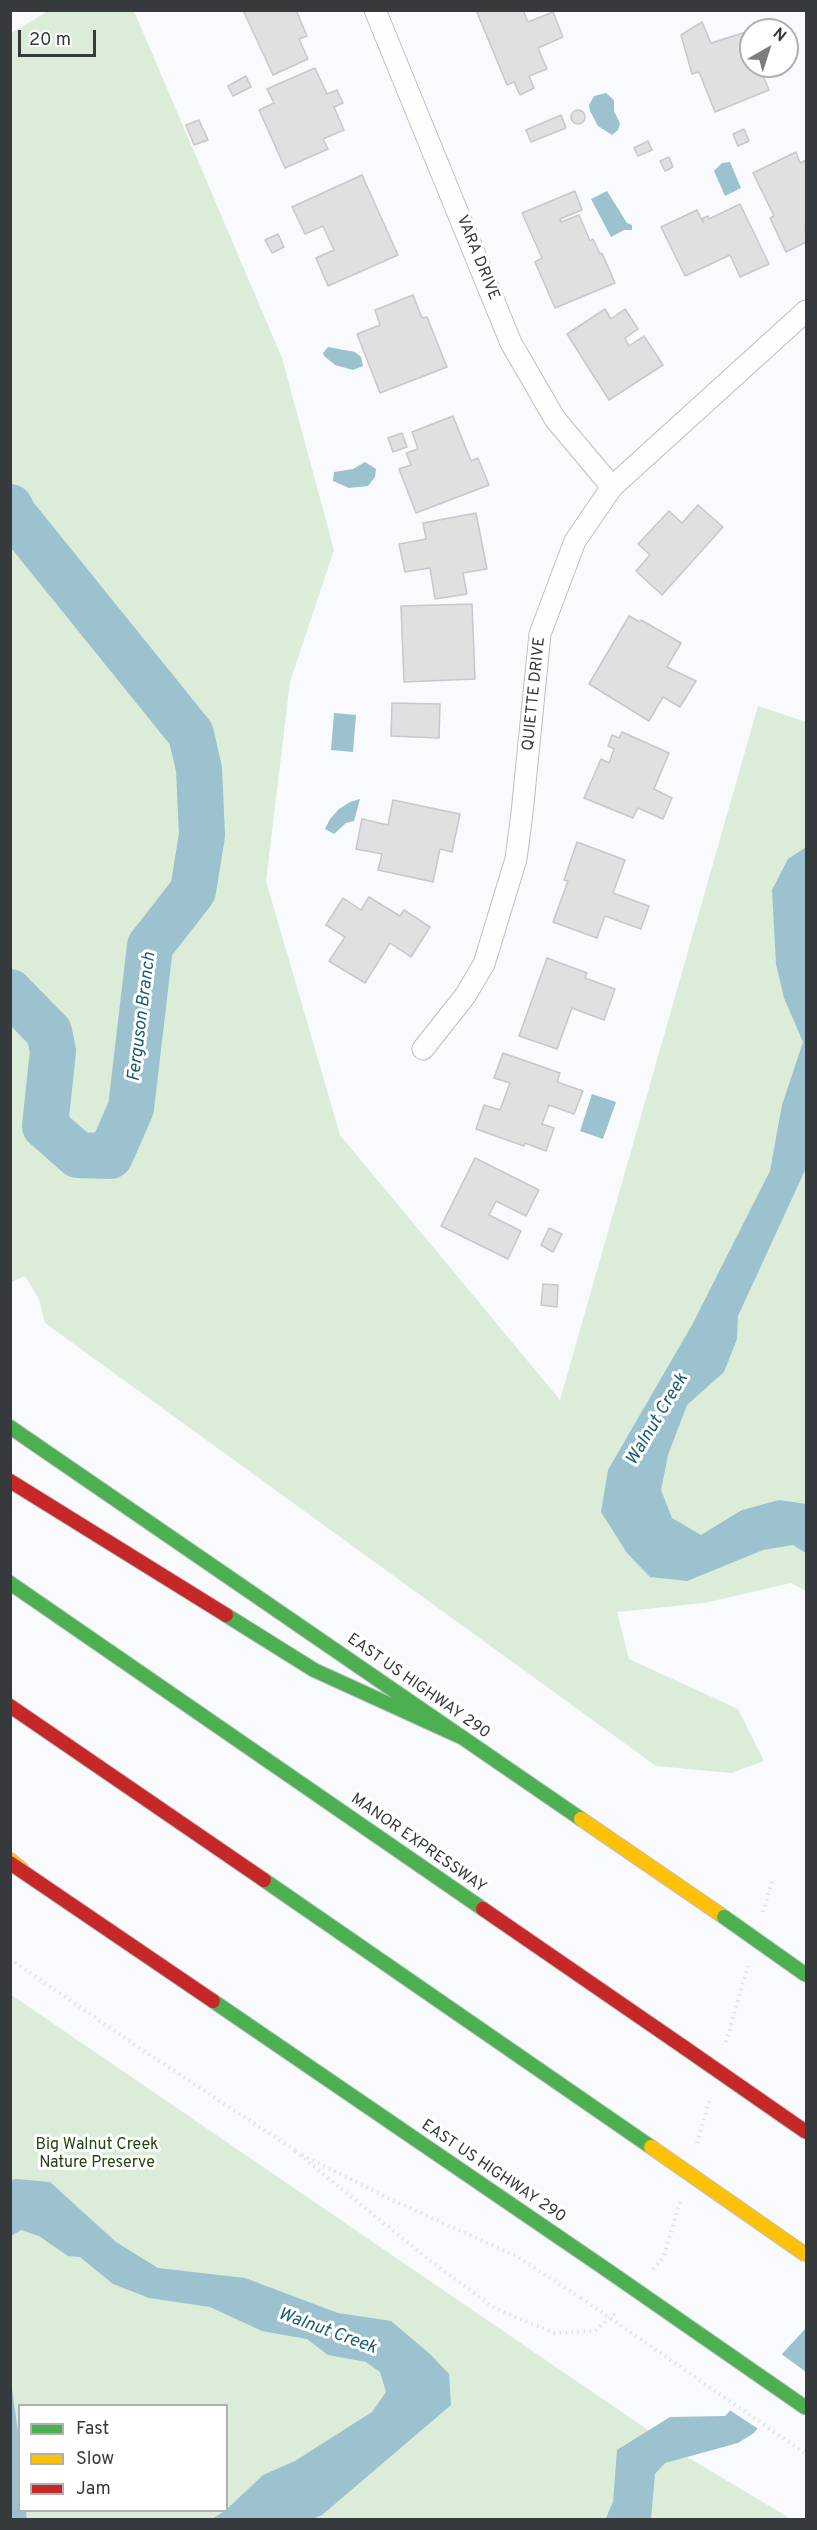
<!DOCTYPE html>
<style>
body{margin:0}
#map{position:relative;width:817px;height:2530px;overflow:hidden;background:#f8fafd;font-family:Overpass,sans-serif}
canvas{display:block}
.frame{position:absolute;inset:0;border:12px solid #373a3d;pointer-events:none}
.legend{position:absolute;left:18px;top:2404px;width:210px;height:108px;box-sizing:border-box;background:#fff;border:2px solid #afb0b1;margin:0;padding:8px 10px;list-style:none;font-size:18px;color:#373a3d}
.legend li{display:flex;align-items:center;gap:12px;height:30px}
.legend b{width:30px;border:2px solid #afb0b1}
.north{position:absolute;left:739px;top:18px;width:60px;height:60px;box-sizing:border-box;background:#fff;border:2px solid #afb0b1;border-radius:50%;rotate:39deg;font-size:16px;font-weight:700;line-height:24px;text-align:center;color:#373a3d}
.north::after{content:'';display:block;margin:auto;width:21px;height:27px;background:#7b7d80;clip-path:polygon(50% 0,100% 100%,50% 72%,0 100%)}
.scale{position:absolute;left:18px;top:30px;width:78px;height:27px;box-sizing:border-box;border:3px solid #373a3d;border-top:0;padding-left:8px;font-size:18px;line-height:21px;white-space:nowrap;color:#373a3d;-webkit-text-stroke:4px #fff;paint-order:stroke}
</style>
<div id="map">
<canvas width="817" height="2530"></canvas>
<div class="frame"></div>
<ul class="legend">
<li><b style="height:8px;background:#4caf50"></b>Fast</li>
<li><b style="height:8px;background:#ffc107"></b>Slow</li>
<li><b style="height:8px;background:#c62828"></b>Jam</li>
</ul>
<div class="north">N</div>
<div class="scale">20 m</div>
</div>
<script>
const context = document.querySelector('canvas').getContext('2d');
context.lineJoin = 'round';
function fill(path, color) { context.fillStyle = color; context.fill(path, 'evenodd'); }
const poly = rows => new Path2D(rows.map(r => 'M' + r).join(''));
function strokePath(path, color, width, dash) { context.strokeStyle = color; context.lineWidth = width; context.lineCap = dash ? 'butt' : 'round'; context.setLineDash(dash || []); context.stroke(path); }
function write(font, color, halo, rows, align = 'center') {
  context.font = font + ' Overpass,sans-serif'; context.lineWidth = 6; context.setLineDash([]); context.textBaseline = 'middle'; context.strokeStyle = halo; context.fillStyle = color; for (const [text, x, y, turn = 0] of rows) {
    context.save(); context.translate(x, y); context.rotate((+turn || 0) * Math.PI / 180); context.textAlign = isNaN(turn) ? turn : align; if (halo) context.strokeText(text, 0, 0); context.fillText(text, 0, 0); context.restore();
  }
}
fill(poly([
 [48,11,134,11,282,358,334,550,290,682,266,881,340,1135,560,1400,758,706,806,722,806,1591,791,1583,704,1603,617,1612,629,1659,738,1709,764,1761,731,1773,656,1766,45,1323,39,1299,25,1276,11,1282,10,34],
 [10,1994,689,2458,791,2519,11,2519],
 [20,2406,226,2406,226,2510,20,2510]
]), '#dbecd9');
fill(poly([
 [606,93,614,100,614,111,620,123,618,130,612,135,598,126,590,111,589,105,594,96],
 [730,162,741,188,725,196,714,171,722,163],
 [607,191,627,223,632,225,632,230,624,230,611,237,591,199],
 [328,347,355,352,361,357,363,366,353,370,335,365,324,356,323,353],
 [365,462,376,469,375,477,368,486,349,488,333,481,334,472,353,469],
 [334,713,356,715,353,752,331,750],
 [360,799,354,821,346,823,334,834,325,829,330,819,339,809,350,802],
 [806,847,806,1168,738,1316,737,1339,724,1372,687,1405,668,1455,661,1490,672,1518,701,1535,742,1510,779,1500,806,1504,806,1553,793,1545,763,1550,687,1581,650,1577,627,1553,601,1512,608,1470,692,1325,770,1171,782,1105,803,1042,784,998,776,964,772,890,788,859],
 [592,1094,616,1102,603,1139,580,1131],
 [16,2179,50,2182,116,2242,158,2268,245,2278,338,2313,391,2321,430,2354,449,2374,451,2405,322,2515,312,2519,212,2519,226,2510,263,2475,295,2461,372,2412,386,2392,380,2372,366,2362,328,2355,307,2339,262,2331,210,2307,149,2298,113,2284,80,2257,68,2256,39,2236,21,2230,11,2236,11,2180],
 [806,2328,806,2381,779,2401,754,2433,738,2443,665,2463,655,2474,651,2519,605,2520,613,2502,617,2450,670,2417,725,2416],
 [11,2382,19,2439,20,2510,26,2511,27,2519,11,2519]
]), '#9cc1cf');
fill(poly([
 [780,2353,806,2372,806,2385,781,2403,760,2430,728,2409]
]), '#f8fafd');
strokePath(poly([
 [10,507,14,515,191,734,199,769,202,835,193,891,150,946,131,1108,110,1156,78,1155,45,1126,53,1051,49,1032,10,992]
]), '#9cc1cf', 46);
const building = poly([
 [243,10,296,10,307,36,299,39,308,59,273,75,243,10],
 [476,10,523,10,528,22,553,12,563,37,538,48,547,69,529,76,534,88,520,95,514,82,507,85,476,10],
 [702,22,711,43,746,32,751,46,751,66,759,66,769,90,715,112,699,72,692,74,681,35,702,22],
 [315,68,327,94,337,90,343,103,334,107,344,130,323,139,328,149,285,168,259,110,274,103,267,89,315,68],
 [246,76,251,87,233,96,228,86,246,76],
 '571 117a7 7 0 1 1 14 0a7 7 0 1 1-14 0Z',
 [561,115,566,128,531,142,526,130,561,115],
 [199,120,208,140,194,145,186,125,199,120],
 [744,129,749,141,738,146,733,134,744,129],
 [648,141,652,150,638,156,634,148,648,141],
 [796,152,800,163,806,160,806,225,805,226,806,242,786,252,770,218,774,216,753,173,796,152],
 [669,157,673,167,665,171,660,161,669,157],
 [362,175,398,255,328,286,316,258,334,250,323,226,305,234,292,207,362,175],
 [575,191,582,210,560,219,561,222,579,215,590,241,593,239,600,254,602,253,615,283,555,308,535,262,542,258,522,213,575,191],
 [740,204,769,264,740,277,730,255,685,276,661,227,697,210,703,222,703,218,708,216,709,219,740,204],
 [278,234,284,247,272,253,265,240,278,234],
 [413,295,422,318,427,317,447,367,380,393,357,334,380,325,375,310,413,295],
 [605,309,611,319,625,309,638,329,625,338,629,346,644,336,663,365,609,400,567,334,605,309],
 [453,416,471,461,478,458,489,485,416,513,399,469,411,465,406,453,418,449,412,432,453,416],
 [402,433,407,447,393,452,388,438,402,433],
 [698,505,723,527,662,595,636,571,650,555,638,544,669,511,682,523,698,505],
 [476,513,487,569,463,573,467,594,435,599,430,568,405,572,399,544,426,539,423,523,476,513],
 [472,604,475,679,404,682,401,606,472,604],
 [629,616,640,622,641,620,681,643,667,667,696,681,680,707,663,697,649,721,589,684,629,616],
 [392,703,440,704,439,738,391,736,392,703],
 [622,732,669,753,654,789,672,798,663,819,638,808,633,818,584,798,601,759,609,763,614,749,608,746,612,735,619,738,622,732],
 [393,800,460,814,452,852,440,849,433,882,378,870,382,854,356,849,362,819,388,825,393,800],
 [577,842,625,860,613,893,649,906,641,929,605,916,597,938,553,922,568,881,564,880,577,842],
 [369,897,400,916,404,910,430,927,411,957,390,943,365,983,329,961,345,937,326,925,343,898,361,910,369,897],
 [547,958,587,973,585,978,615,989,604,1020,572,1008,557,1049,519,1036,547,958],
 [503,1053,560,1073,557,1082,583,1091,574,1114,549,1105,542,1124,554,1128,546,1151,525,1143,524,1146,476,1129,484,1105,500,1110,510,1083,494,1078,503,1053],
 [475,1158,539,1190,526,1216,496,1201,489,1215,521,1231,508,1259,441,1226,475,1158],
 [549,1228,562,1234,553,1252,541,1245,549,1228],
 [543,1284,558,1285,557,1307,541,1305,543,1284]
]);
fill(building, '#e1e0e1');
strokePath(building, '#c9c7c8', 1.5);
const street = poly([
 [375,10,511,343,555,419,612,487],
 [423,1049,465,996,484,964,516,859,522,813,540,634,575,541,612,487,806,311]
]);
const fast = poly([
 [10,1427,581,1819],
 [10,1583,483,1909],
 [226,1615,314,1670,461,1737],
 [264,1880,651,2147],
 [213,2001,607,2270]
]);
const slow = poly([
 [581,1819,724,1917],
 [10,1860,22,1870]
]);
const jam = poly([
 [10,1481,226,1615],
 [10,1706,264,1880],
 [10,1863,213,2001],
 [483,1909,685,2048]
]);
strokePath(street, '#bdbfc2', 23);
strokePath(fast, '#bdbfc2', 16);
strokePath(slow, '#bdbfc2', 16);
strokePath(jam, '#bdbfc2', 16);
strokePath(poly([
 [763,1912,773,1878],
 [10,1959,144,2051,296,2151],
 [726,2042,748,1966],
 [697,2143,710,2098],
 [295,2151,433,2263,496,2309,555,2333,595,2331,617,2312],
 [302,2155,392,2200,516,2256,581,2298],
 [653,2269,664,2256,680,2202]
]), '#e3e3e4', 4, [1.5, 4.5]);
strokePath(street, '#fefeff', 21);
strokePath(fast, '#4caf50', 14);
strokePath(slow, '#ffc107', 14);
strokePath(jam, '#c62828', 14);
const fastBridge = poly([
 [724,1917,806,1975],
 [607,2270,806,2408]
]);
const slowBridge = poly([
 [651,2147,806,2255]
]);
const jamBridge = poly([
 [685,2048,806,2132]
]);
strokePath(fastBridge, '#bdbfc2', 16, []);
strokePath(slowBridge, '#bdbfc2', 16, []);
strokePath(jamBridge, '#bdbfc2', 16, []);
strokePath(poly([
 [581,2298,806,2454]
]), '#e3e3e4', 4, [1.5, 4.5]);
strokePath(fastBridge, '#4caf50', 14);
strokePath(slowBridge, '#ffc107', 14);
strokePath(jamBridge, '#c62828', 14);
write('16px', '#373a3d', '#fff', [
 ["VARA DRIVE",477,258,68],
 ["QUIETTE DRIVE",535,694,-84],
 ["EAST US HIGHWAY 290",418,1687,35],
 ["MANOR EXPRESSWAY",418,1844,35],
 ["EAST US HIGHWAY 290",493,2172,34]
]);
write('16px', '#214611', '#fff', [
 ["Big Walnut Creek",97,2146],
 ["Nature Preserve",97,2164]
]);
write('italic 18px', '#195d71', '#fff', [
 ["Ferguson Branch",143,1017,-83],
 ["Walnut Creek",658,1420,-59],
 ["Walnut Creek",327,2332,20]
]);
</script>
